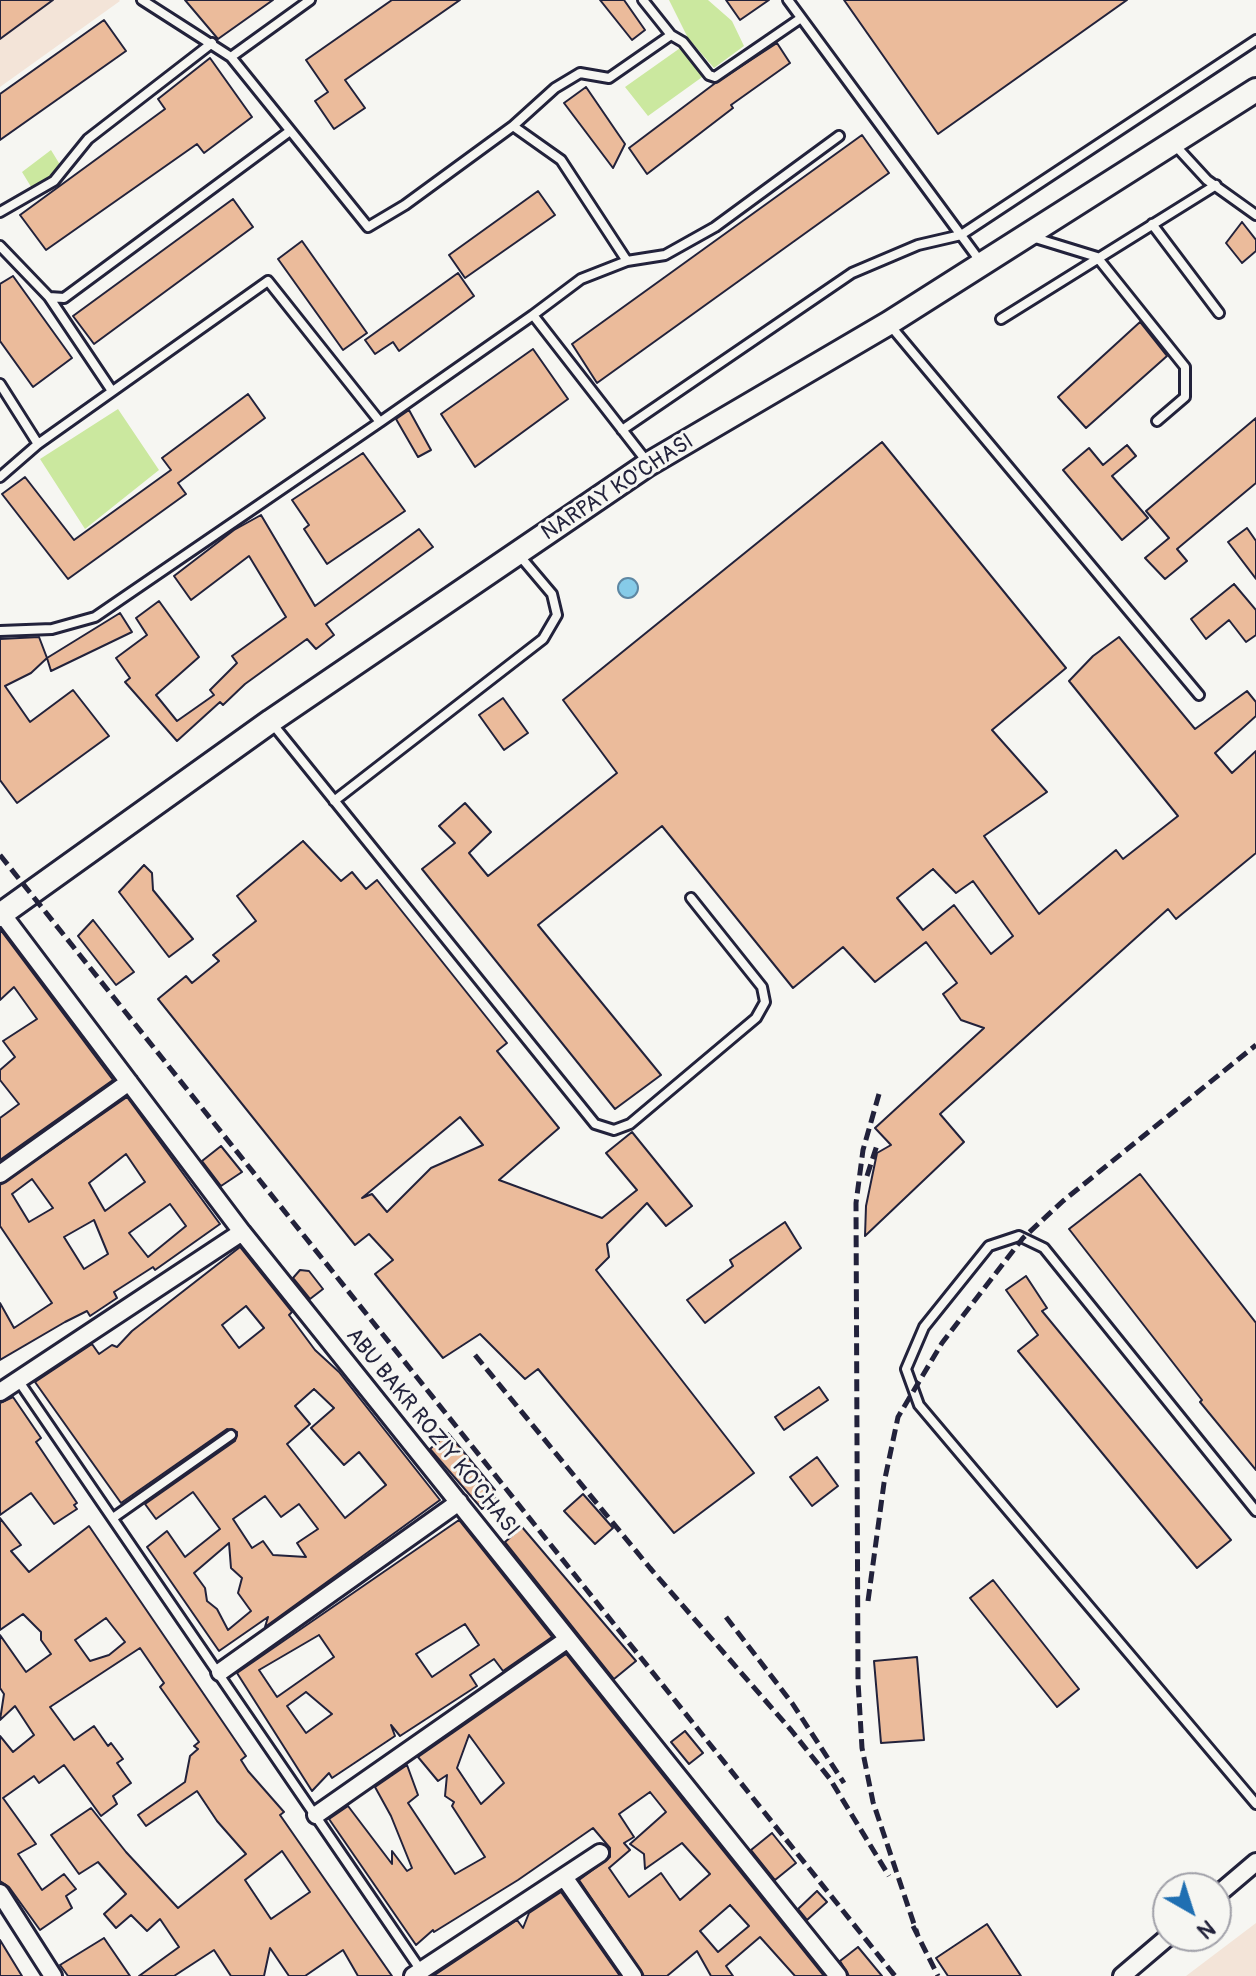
<!DOCTYPE html>
<style>
body{margin:0}
#map{position:relative;width:1256px;height:1976px;overflow:hidden;background:#f6f6f2;font-family:Pangolin,sans-serif}
canvas{display:block}
.north{position:absolute;left:1152px;top:1872px;width:80px;height:80px;box-sizing:border-box;background:#f6f6f2;border:2px solid #a1a1a9;border-radius:50%;rotate:141deg;font-size:22px;font-weight:700;line-height:32px;text-align:center;color:#22223b}
.north::after{content:'';display:block;margin:auto;width:28px;height:36px;background:#1f6fb2;clip-path:polygon(50% 0,100% 100%,50% 72%,0 100%)}
</style>
<div id="map">
<canvas width="1256" height="1976"></canvas>
<div class="north">N</div>
</div>
<script>
const context = document.querySelector('canvas').getContext('2d');
context.lineJoin = 'round';
function fill(path, color) { context.fillStyle = color; context.fill(path, 'evenodd'); }
const poly = rows => new Path2D(rows.map(r => 'M' + r).join(''));
function strokePath(path, color, width, dash) { context.strokeStyle = color; context.lineWidth = width; context.lineCap = dash ? 'butt' : 'round'; context.setLineDash(dash || []); context.stroke(path); }
function write(font, color, halo, rows, align = 'center') {
  context.font = font + ' Pangolin,sans-serif'; context.lineWidth = 6; context.setLineDash([]); context.textBaseline = 'middle'; context.strokeStyle = halo; context.fillStyle = color; for (const [text, x, y, turn = 0] of rows) {
    context.save(); context.translate(x, y); context.rotate((+turn || 0) * Math.PI / 180); context.textAlign = isNaN(turn) ? turn : align; if (halo) context.strokeText(text, 0, 0); context.fillText(text, 0, 0); context.restore();
  }
}
fill(poly([
 [0,0,119,0,120,1,0,87],
 [1256,1923,1256,1976,1186,1976]
]), '#f3e4d8');
fill(poly([
 [669,0,708,0,732,21,744,46,714,68,688,38],
 [683,46,705,75,648,116,625,87],
 [51,150,62,168,33,190,22,172],
 [118,409,159,470,85,529,40,459]
]), '#cbe89f');
const water = poly([
 '618 588a10 10 0 1 1 20 0a10 10 0 1 1-20 0Z'
]);
fill(water, '#86cbe8');
strokePath(water, '#5e87a3', 2);
const building = poly([
 [0,0,53,0,0,39,0,0],
 [185,0,273,0,218,39,185,0],
 [392,0,460,0,345,80,365,108,334,129,315,101,328,92,306,60,392,0],
 [600,0,624,0,645,30,632,40,600,0],
 [726,0,769,0,740,20,726,0],
 [844,0,1127,0,938,134,844,0],
 [104,20,126,51,0,140,0,94,104,20],
 [777,43,790,63,731,105,733,108,647,174,629,148,714,84,777,43],
 [210,58,252,117,204,153,197,144,46,250,20,215,165,109,158,99,210,58],
 [586,87,625,144,613,168,564,103,586,87],
 [862,135,889,173,597,383,572,344,862,135],
 [538,191,555,215,465,278,449,255,538,191],
 [233,199,253,227,94,344,73,316,233,199],
 [1242,222,1256,240,1256,251,1242,263,1226,243,1242,222],
 [302,241,367,333,343,350,278,259,302,241],
 [458,273,474,296,399,351,393,342,375,354,365,340,458,273],
 [13,276,72,358,33,387,0,341,0,284,13,276],
 [1140,322,1167,356,1086,428,1058,397,1140,322],
 [533,349,568,399,475,467,441,414,533,349],
 [248,394,265,418,178,483,186,494,68,579,2,494,25,477,74,540,171,470,162,458,248,394],
 [409,410,431,450,418,457,396,419,409,410],
 [1256,418,1256,483,1177,549,1187,561,1165,579,1145,558,1169,538,1146,511,1256,418],
 [882,442,1066,668,992,730,1047,792,984,836,1039,914,1116,850,1123,859,1178,816,1069,681,1093,656,1119,637,1195,729,1247,691,1256,702,1256,716,1215,753,1232,773,1256,751,1256,853,1176,919,1168,909,940,1114,964,1142,865,1236,866,1206,877,1153,891,1145,875,1128,984,1028,961,1020,943,994,957,983,926,942,875,982,843,947,793,988,662,826,538,925,661,1075,615,1109,422,869,455,843,439,826,465,803,491,832,469,853,488,876,617,773,563,700,882,442],
 [933,869,956,893,973,881,1013,936,991,954,954,905,923,930,897,898,933,869],
 [1127,445,1136,456,1112,476,1148,518,1122,540,1063,470,1089,448,1103,465,1127,445],
 [363,453,405,511,327,564,304,529,309,525,292,500,363,453],
 [261,515,315,606,419,529,433,547,326,624,334,635,316,649,307,639,245,684,223,705,220,702,177,741,125,682,130,678,116,658,147,635,136,618,159,601,199,657,156,695,177,721,214,695,210,690,237,663,232,656,286,617,249,556,191,600,174,576,234,530,261,515],
 [1247,528,1256,541,1256,579,1228,542,1247,528],
 [1234,584,1256,610,1256,635,1246,642,1229,620,1206,639,1191,619,1234,584],
 [120,613,132,632,51,671,47,658,120,613],
 [39,637,47,658,31,673,5,686,30,722,73,690,109,736,17,803,0,780,0,639,39,637],
 [503,698,528,733,504,750,479,715,503,698],
 [303,841,341,881,352,872,366,889,377,880,507,1043,497,1051,559,1128,499,1180,602,1218,637,1190,606,1153,632,1132,692,1206,666,1226,647,1203,607,1244,609,1257,596,1270,754,1473,674,1533,538,1369,525,1379,480,1334,443,1358,375,1274,393,1260,369,1234,355,1245,158,999,186,976,192,983,219,961,213,955,256,921,237,896,303,841],
 [460,1117,483,1145,431,1168,387,1212,372,1194,362,1198,460,1117],
 [144,865,152,873,153,890,193,939,169,957,119,892,144,865],
 [93,920,134,972,116,985,78,936,93,920],
 [0,929,113,1080,0,1160,0,1118,19,1104,0,1080,0,1070,15,1057,3,1041,37,1019,14,987,0,1000,0,929],
 [127,1097,220,1224,155,1270,153,1267,114,1292,117,1298,90,1316,87,1311,65,1322,0,1360,0,1303,14,1328,52,1303,0,1226,0,1185,127,1097],
 [126,1154,145,1182,105,1211,89,1183,126,1154],
 [32,1179,53,1208,29,1222,12,1194,32,1179],
 [170,1204,186,1226,148,1257,129,1233,170,1204],
 [94,1220,108,1254,84,1269,64,1237,94,1220],
 [221,1146,242,1172,221,1186,202,1161,221,1146],
 [1140,1174,1256,1323,1256,1470,1200,1402,1202,1400,1069,1229,1140,1174],
 [785,1222,801,1248,705,1323,687,1300,733,1266,730,1260,785,1222],
 [240,1247,292,1312,289,1315,315,1350,339,1372,440,1500,265,1627,268,1617,219,1651,147,1547,167,1531,185,1557,220,1529,193,1492,156,1519,145,1504,235,1441,237,1432,227,1429,121,1503,35,1382,92,1344,99,1354,112,1345,117,1347,132,1331,240,1247],
 [246,1306,264,1328,239,1348,222,1325,246,1306],
 [314,1389,334,1408,311,1428,344,1465,359,1452,386,1485,345,1518,287,1444,310,1424,295,1406,314,1389],
 [265,1496,281,1517,299,1504,318,1529,297,1543,306,1557,273,1555,263,1541,252,1548,233,1519,265,1496],
 [229,1543,231,1568,242,1578,238,1593,251,1611,228,1630,217,1609,207,1601,205,1588,194,1573,229,1543],
 [300,1270,309,1271,323,1289,310,1299,293,1278,300,1270],
 [1026,1276,1047,1308,1042,1311,1231,1540,1197,1568,1018,1351,1038,1335,1006,1290,1026,1276],
 [819,1387,828,1400,784,1430,775,1417,819,1387],
 [13,1397,41,1438,36,1442,77,1503,74,1505,77,1509,54,1524,31,1493,0,1515,0,1403,13,1397],
 [448,1433,495,1490,492,1492,496,1499,482,1509,430,1449,448,1433],
 [817,1457,838,1486,812,1506,790,1477,817,1457],
 [583,1494,613,1528,595,1544,564,1511,583,1494],
 [0,1518,21,1545,11,1551,29,1572,89,1526,246,1756,241,1760,248,1771,284,1812,280,1815,392,1976,358,1976,343,1950,305,1976,289,1976,270,1948,264,1976,231,1976,214,1950,174,1976,139,1976,179,1947,160,1919,147,1931,131,1915,116,1928,104,1914,126,1894,98,1862,79,1874,51,1835,91,1808,126,1852,178,1908,246,1854,217,1821,197,1791,146,1826,138,1815,185,1782,190,1756,198,1749,194,1746,199,1742,160,1687,164,1683,140,1648,50,1707,74,1740,94,1726,108,1746,111,1743,123,1759,117,1763,131,1783,113,1796,117,1804,101,1816,64,1765,39,1783,34,1776,3,1798,36,1844,18,1854,42,1890,64,1874,76,1889,66,1896,72,1908,40,1930,9,1887,0,1881,0,1736,13,1752,34,1735,15,1706,0,1720,4,1694,0,1688,0,1635,26,1672,51,1654,41,1640,41,1632,23,1614,0,1630,0,1518],
 [106,1618,125,1642,109,1655,90,1661,75,1640,106,1618],
 [282,1851,310,1892,271,1919,245,1880,282,1851],
 [459,1520,552,1637,503,1671,494,1659,470,1675,477,1686,400,1736,391,1725,395,1736,332,1778,329,1773,312,1791,237,1673,459,1520],
 [465,1624,479,1645,432,1677,416,1654,465,1624],
 [319,1635,334,1657,277,1697,259,1670,319,1635],
 [306,1692,332,1714,306,1733,287,1706,306,1692],
 [522,1527,636,1661,614,1679,505,1542,522,1527],
 [993,1580,1079,1689,1057,1707,970,1598,993,1580],
 [566,1654,684,1802,824,1976,795,1976,760,1937,726,1966,733,1976,711,1976,697,1951,667,1976,644,1976,579,1880,610,1857,610,1848,593,1828,518,1880,434,1932,433,1930,416,1945,329,1819,348,1806,392,1864,392,1851,407,1871,412,1868,391,1816,375,1787,407,1765,418,1795,408,1803,455,1874,485,1857,452,1806,454,1802,445,1796,447,1775,438,1781,418,1757,566,1654],
 [469,1735,504,1783,481,1804,457,1768,469,1735],
 [650,1792,666,1812,630,1844,644,1854,645,1869,682,1843,710,1874,680,1900,661,1873,629,1897,609,1868,630,1850,624,1843,634,1837,619,1814,650,1792],
 [730,1905,749,1926,718,1952,700,1931,730,1905],
 [917,1657,924,1740,881,1743,874,1661,917,1657],
 [685,1731,703,1753,689,1764,671,1742,685,1731],
 [772,1833,796,1863,775,1880,751,1850,772,1833],
 [817,1891,827,1902,807,1920,798,1909,817,1891],
 [561,1892,620,1976,433,1976,517,1920,523,1928,529,1913,561,1892],
 [987,1924,1021,1976,948,1976,936,1958,987,1924],
 [104,1938,130,1976,68,1976,60,1965,104,1938],
 [0,1940,22,1976,0,1976,0,1940],
 [858,1947,882,1976,849,1976,840,1961,858,1947]
]);
fill(building, '#ebbb9b');
strokePath(building, '#22223b', 2);
const lane = poly([
 [142,0,231,57,368,227,405,205,513,126,561,160,627,261,581,279,533,315,648,463],
 [788,0,980,261],
 [671,35,683,42,709,75,715,77,801,18],
 [231,57,310,0],
 [513,126,555,88,580,73,609,78,671,35,643,0],
 [1173,143,1207,180,1256,215],
 [0,212,54,181,88,139,212,43],
 [1152,224,1219,313],
 [1032,237,1097,257,1185,367,1185,397,1157,421],
 [0,246,49,297,64,298,290,131],
 [627,261,665,255,715,227,839,136],
 [49,297,112,391],
 [1001,319,1216,185],
 [889,324,1199,695],
 [0,384,38,444],
 [622,430,852,273,918,245,961,235,1256,40],
 [0,477,38,444,268,281,380,422,533,315],
 [0,631,52,629,95,617,380,422],
 [271,722,595,1124,614,1130,630,1124,756,1018,765,1002,762,987,691,898],
 [334,801,543,639,557,615,552,594,519,555],
 [18,1380,422,1972],
 [1256,1511,1044,1248,1019,1236,989,1246,924,1327,906,1369,919,1405,1256,1804],
 [113,1518,231,1435]
]);
const street = poly([
 [0,911,242,1232,838,1976],
 [0,1174,129,1082],
 [0,1392,242,1232],
 [220,1672,459,1502],
 [316,1815,568,1639],
 [564,1877,633,1976],
 [0,1893,53,1976],
 [1216,1896,1256,1862],
 [413,1976,600,1853],
 [1122,1976,1169,1936]
]);
const secondary = poly([
 [0,915,271,721,647,465,889,323,1256,90]
]);
strokePath(lane, '#22223b', 14);
strokePath(street, '#22223b', 22);
strokePath(secondary, '#22223b', 28);
strokePath(lane, '#f6f6f2', 8);
strokePath(street, '#f6f6f2', 16);
strokePath(secondary, '#f6f6f2', 22);
strokePath(poly([
 [0,855,895,1976],
 [879,1094,863,1150,856,1203,858,1681,862,1748,873,1802,918,1936],
 [867,1176,878,1142],
 [475,1355,650,1568,791,1730,830,1779,889,1876],
 [868,1601,884,1483,898,1417,942,1343,1023,1238,1063,1201,1256,1045],
 [726,1617,792,1703,844,1783],
 [913,1926,938,1976]
]), '#22223b', 5, [12, 6]);
write('22px', '#22223b', '#f6f6f2', [
 ["NARPAY KO'CHASI",618,488,-33],
 ["ABU BAKR ROZIY KO'CHASI",432,1433,51]
]);
</script>
